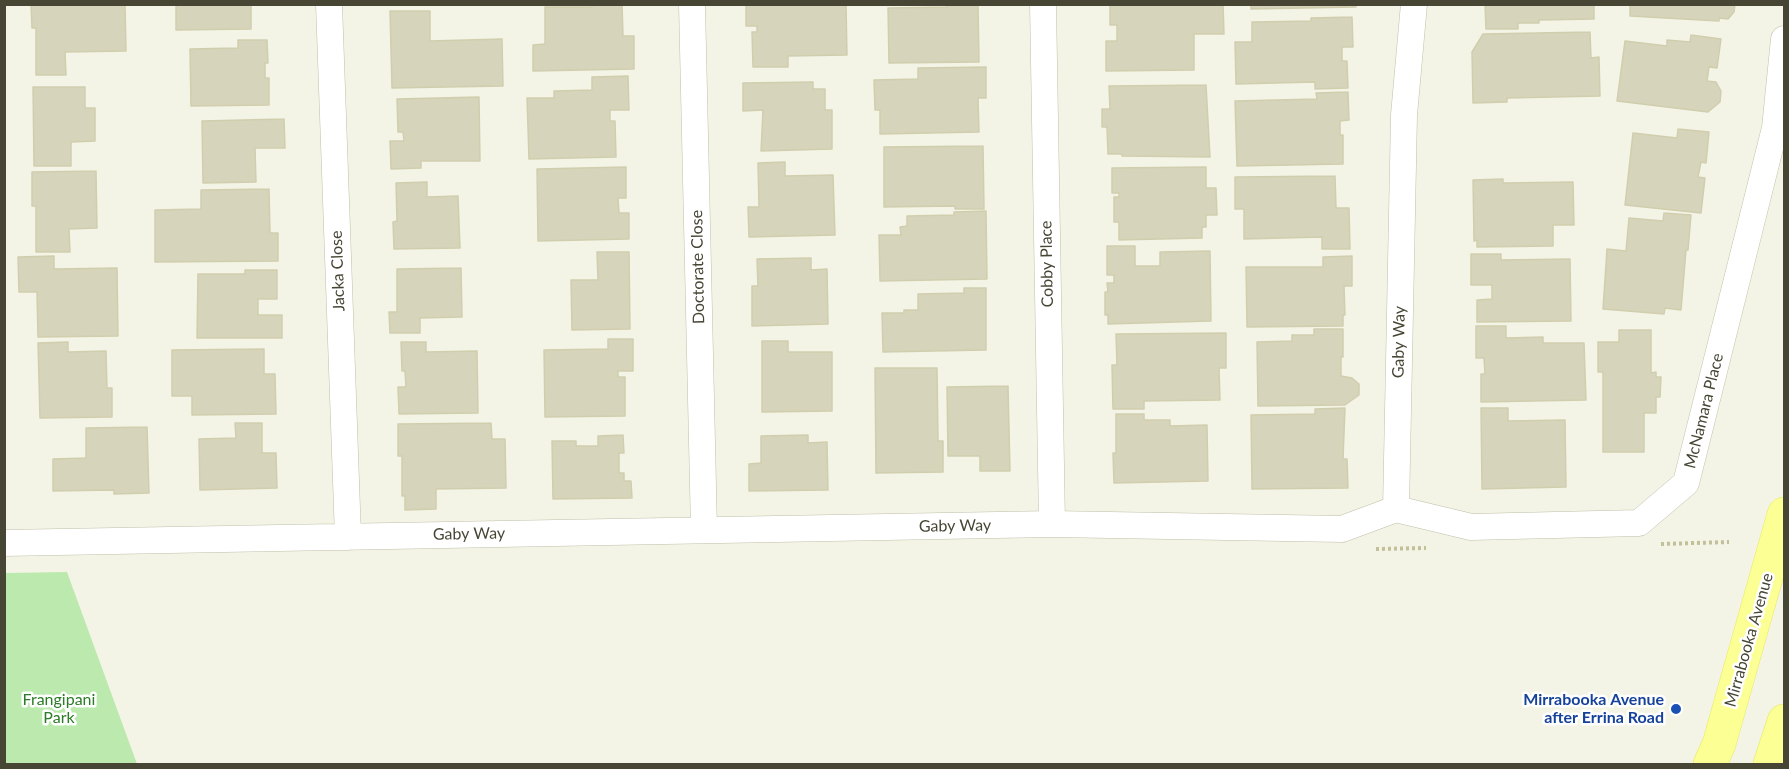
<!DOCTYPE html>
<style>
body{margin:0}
#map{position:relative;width:1789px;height:769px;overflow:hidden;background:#f4f4e6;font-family:Lato,sans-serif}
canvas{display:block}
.frame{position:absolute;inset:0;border:6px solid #474635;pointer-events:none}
</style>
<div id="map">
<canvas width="1789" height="769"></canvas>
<div class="frame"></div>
</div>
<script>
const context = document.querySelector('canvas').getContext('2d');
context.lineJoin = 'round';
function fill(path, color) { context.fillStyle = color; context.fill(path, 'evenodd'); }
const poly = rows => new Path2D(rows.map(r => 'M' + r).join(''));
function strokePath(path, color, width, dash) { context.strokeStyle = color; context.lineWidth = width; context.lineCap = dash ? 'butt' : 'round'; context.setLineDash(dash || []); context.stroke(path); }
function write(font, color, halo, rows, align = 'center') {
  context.font = font + ' Lato,sans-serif'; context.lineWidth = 5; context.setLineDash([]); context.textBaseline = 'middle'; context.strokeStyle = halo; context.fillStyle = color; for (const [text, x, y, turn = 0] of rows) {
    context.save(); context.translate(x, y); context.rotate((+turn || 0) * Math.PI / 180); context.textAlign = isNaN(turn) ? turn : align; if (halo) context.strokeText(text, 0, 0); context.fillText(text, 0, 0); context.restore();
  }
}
fill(poly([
 [67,572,137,764,5,764,5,573]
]), '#bce9ae');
const building = poly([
 [31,4,125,4,126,51,65,52,66,75,36,75,36,28,32,28,31,4],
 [176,4,251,4,251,29,176,30,176,4],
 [592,4,622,4,623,36,634,36,634,69,533,71,533,45,545,44,545,7,592,7,592,4],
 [746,4,846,4,847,55,788,56,788,67,753,67,752,32,757,32,757,26,746,26,746,4],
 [947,4,978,4,979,62,889,63,888,8,947,7,947,4],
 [1110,4,1223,4,1224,34,1194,34,1194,70,1106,71,1106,41,1117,41,1117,25,1110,25,1110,4],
 [1251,4,1356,4,1356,7,1251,9,1251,4],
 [1485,4,1594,4,1594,19,1539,20,1539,23,1518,23,1518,29,1486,29,1485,4],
 [1630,4,1735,4,1734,12,1728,19,1719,18,1719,21,1630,16,1630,4],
 [390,11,430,11,430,41,502,39,503,86,392,88,390,11],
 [1352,17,1353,47,1342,47,1342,61,1347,61,1348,88,1315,89,1315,82,1236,84,1235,42,1252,42,1252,22,1311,21,1311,18,1352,17],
 [1590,32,1591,58,1599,57,1600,96,1507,98,1507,102,1473,103,1472,52,1483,34,1590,32],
 [1691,35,1721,39,1717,68,1709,67,1707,81,1716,82,1721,91,1720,102,1708,112,1617,101,1625,41,1667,46,1667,40,1690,42,1691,35],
 [238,40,267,40,268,63,265,63,265,78,269,78,269,105,191,106,190,49,238,48,238,40],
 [986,67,986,98,978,98,979,132,880,134,880,110,875,110,874,80,918,79,918,68,986,67],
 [628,76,629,110,610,110,610,121,615,121,616,157,529,159,527,98,554,98,554,91,592,90,592,77,628,76],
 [813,82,813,89,825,89,825,110,832,110,832,149,761,151,763,110,743,111,743,83,813,82],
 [1206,85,1210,157,1122,156,1122,154,1108,154,1107,127,1102,127,1102,109,1110,109,1109,86,1206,85],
 [33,87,85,87,85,108,95,108,95,141,71,142,71,166,34,166,33,87],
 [1348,92,1349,120,1340,121,1340,135,1343,135,1343,164,1237,166,1235,101,1317,99,1316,93,1348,92],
 [479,97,480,161,421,161,421,168,391,169,390,141,404,141,403,132,398,132,397,99,479,97],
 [284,119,285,148,255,148,256,182,203,183,202,121,284,119],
 [1678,129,1709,132,1706,163,1701,162,1698,177,1705,178,1701,213,1625,205,1633,133,1677,138,1678,129],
 [983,146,984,209,955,209,955,206,884,207,884,147,983,146],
 [785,162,785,176,833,175,835,235,749,237,748,207,759,207,758,163,785,162],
 [626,167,626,198,618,198,619,213,629,213,629,239,538,241,537,169,626,167],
 [1206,167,1206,188,1216,188,1217,215,1206,215,1206,227,1202,227,1202,238,1119,240,1119,222,1114,222,1114,197,1119,197,1119,193,1112,193,1112,168,1206,167],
 [96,171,97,228,69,229,70,252,36,252,36,206,32,206,32,172,96,171],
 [1335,176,1336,208,1349,208,1350,249,1322,249,1322,237,1244,239,1244,209,1235,209,1235,177,1335,176],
 [1503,179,1503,183,1573,182,1574,225,1553,225,1553,246,1477,247,1477,240,1474,241,1473,180,1503,179],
 [427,182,427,197,458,196,460,248,394,249,393,222,397,221,396,183,427,182],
 [269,189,270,233,278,233,278,261,155,262,155,210,201,209,201,190,269,189],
 [986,211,987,279,880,281,879,235,901,235,900,227,907,226,907,216,954,215,954,212,986,211],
 [1664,213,1691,215,1688,250,1686,250,1681,310,1665,308,1664,314,1603,309,1607,249,1626,251,1629,218,1663,221,1664,213],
 [1107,246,1135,246,1135,266,1160,266,1160,252,1210,251,1211,321,1108,324,1108,315,1105,315,1105,292,1108,292,1107,283,1114,283,1114,275,1107,275,1107,246],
 [597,252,629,252,630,329,572,330,571,280,598,280,597,252],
 [1471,254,1501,254,1501,260,1570,259,1571,321,1477,322,1477,300,1492,299,1492,285,1471,285,1471,254],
 [54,256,54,269,117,268,118,336,38,337,37,292,19,292,18,257,54,256],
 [1352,256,1352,286,1344,286,1345,315,1343,315,1343,326,1247,327,1246,267,1323,267,1323,257,1352,256],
 [811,258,811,270,827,269,828,324,752,326,752,286,758,286,757,259,811,258],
 [461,268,462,317,420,318,420,333,390,333,389,312,397,312,397,269,461,268],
 [245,270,277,270,277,299,258,299,258,315,282,315,282,338,197,338,198,274,245,274,245,270],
 [964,288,986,288,986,350,883,352,882,313,904,313,904,310,918,310,918,294,964,293,964,288],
 [1476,326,1506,326,1506,338,1543,337,1543,343,1584,343,1586,400,1481,402,1481,374,1485,374,1484,358,1476,358,1476,326],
 [1314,329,1343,329,1343,357,1341,357,1341,376,1352,378,1359,384,1359,395,1345,405,1258,406,1257,342,1292,341,1292,335,1314,335,1314,329],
 [1619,330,1651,330,1651,373,1656,372,1656,377,1661,377,1660,397,1656,397,1656,413,1644,413,1644,452,1603,452,1603,372,1598,372,1598,342,1619,342,1619,330],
 [1226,333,1226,368,1219,368,1220,400,1144,401,1144,409,1113,409,1112,365,1117,365,1116,334,1226,333],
 [608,339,633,339,633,371,618,371,618,377,625,377,625,416,545,417,544,350,608,349,608,339],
 [762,341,788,341,788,352,832,352,832,411,762,412,762,341],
 [68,342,68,352,106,351,107,388,112,388,112,417,40,418,38,343,68,342],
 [401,342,426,342,426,352,477,351,478,413,399,414,398,387,406,387,405,371,402,371,401,342],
 [264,349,264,374,275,374,276,414,192,415,192,396,172,396,172,350,264,349],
 [875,368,937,368,938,441,943,441,943,472,876,473,875,368],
 [1008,386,1010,471,980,471,980,456,948,456,947,387,1008,386],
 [1345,408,1343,459,1347,459,1348,488,1252,489,1251,415,1315,414,1315,409,1345,408],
 [1481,408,1508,408,1508,421,1565,420,1566,487,1482,489,1481,408],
 [1116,414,1144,414,1144,420,1170,420,1170,426,1207,425,1208,481,1114,483,1113,453,1116,453,1116,414],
 [235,423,262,423,262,453,276,453,277,488,200,490,199,439,236,438,235,423],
 [491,423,492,439,505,439,506,488,436,489,436,509,405,510,405,496,402,496,402,456,398,456,398,424,491,423],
 [147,427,149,493,114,494,114,490,53,491,53,459,86,458,86,428,147,427],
 [623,435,624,453,619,453,619,473,624,473,624,481,631,481,632,498,553,499,552,441,576,441,576,446,598,446,598,436,623,435],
 [808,435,808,443,827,442,828,490,749,491,749,464,761,463,761,436,808,435]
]);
fill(building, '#d6d4bb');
strokePath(building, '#d1ceae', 1.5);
const minor = poly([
 [329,4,348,537],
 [692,4,704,530],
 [1043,4,1052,524],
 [1396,509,1471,527,1639,523,1686,483,1775,128,1784,39],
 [4,543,1052,524,1342,529,1396,509,1404,115,1414,4]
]);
const primary = poly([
 [1710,764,1719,744,1784,514],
 [1770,764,1784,721]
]);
strokePath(minor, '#c0bfa9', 27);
strokePath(primary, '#e5e761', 34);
strokePath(poly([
 [1661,544,1729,542],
 [1376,549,1426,548]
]), '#c2c099', 4, [3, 3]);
strokePath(minor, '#fff', 26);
strokePath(primary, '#fbff94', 33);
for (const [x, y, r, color] of [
 [1676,709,6,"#1a4fb4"]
]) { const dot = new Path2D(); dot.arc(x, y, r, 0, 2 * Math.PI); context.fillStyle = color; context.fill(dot); strokePath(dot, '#fff', 2); }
write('16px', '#474635', '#fff', [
 ["Cobby Place",1047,264,-91],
 ["Doctorate Close",698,267,-91],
 ["Jacka Close",338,271,-92],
 ["Gaby Way",1399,342,-89],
 ["McNamara Place",1704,411,-76],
 ["Gaby Way",955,526,-1],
 ["Gaby Way",469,534,-1],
 ["Mirrabooka Avenue",1749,640,-74]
]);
write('16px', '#2c7b26', '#fff', [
 ["Frangipani",59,700],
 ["Park",59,718]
]);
write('bold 16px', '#164399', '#fff', [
 ["Mirrabooka Avenue",1664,700],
 ["after Errina Road",1664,718]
], 'right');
</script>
